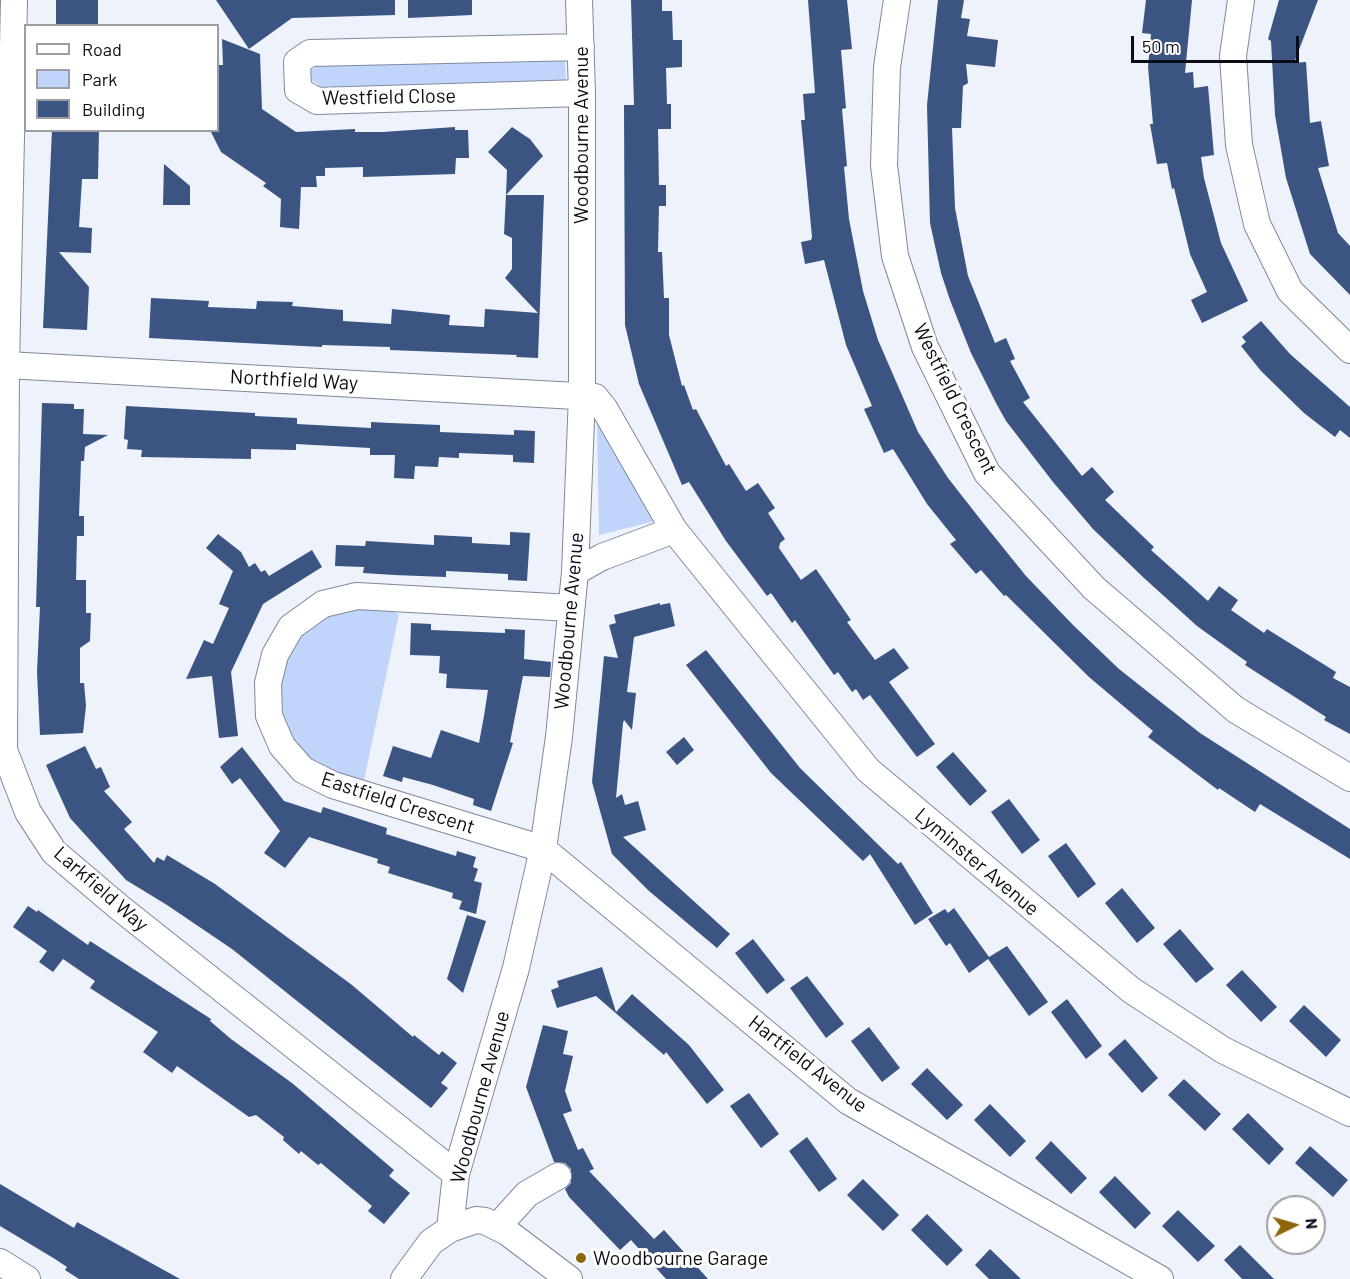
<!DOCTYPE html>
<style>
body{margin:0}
#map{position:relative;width:1350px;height:1279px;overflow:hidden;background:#edf2fb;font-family:Barlow,sans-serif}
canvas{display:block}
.legend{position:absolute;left:24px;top:24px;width:195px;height:108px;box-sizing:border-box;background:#fff;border:2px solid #9d9ea1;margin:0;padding:8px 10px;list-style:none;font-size:18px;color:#0a0d15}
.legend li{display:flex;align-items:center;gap:12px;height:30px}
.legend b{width:30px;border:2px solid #9d9ea1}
.north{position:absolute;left:1266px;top:1195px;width:60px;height:60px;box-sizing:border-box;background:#fff;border:2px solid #9d9ea1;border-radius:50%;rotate:85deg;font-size:16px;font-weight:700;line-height:24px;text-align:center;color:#0a0d15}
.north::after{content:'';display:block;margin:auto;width:21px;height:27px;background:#8c6709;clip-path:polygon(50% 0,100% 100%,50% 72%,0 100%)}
.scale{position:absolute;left:1131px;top:36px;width:168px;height:27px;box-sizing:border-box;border:3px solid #0a0d15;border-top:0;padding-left:8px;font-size:18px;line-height:21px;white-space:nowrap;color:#0a0d15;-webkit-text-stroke:4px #fff;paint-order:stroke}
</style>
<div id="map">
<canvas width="1350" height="1279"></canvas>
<ul class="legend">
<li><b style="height:8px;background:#fff"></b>Road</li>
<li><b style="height:16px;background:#c1d5fb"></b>Park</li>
<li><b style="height:16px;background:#3b5482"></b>Building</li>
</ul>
<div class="north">N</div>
<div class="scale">50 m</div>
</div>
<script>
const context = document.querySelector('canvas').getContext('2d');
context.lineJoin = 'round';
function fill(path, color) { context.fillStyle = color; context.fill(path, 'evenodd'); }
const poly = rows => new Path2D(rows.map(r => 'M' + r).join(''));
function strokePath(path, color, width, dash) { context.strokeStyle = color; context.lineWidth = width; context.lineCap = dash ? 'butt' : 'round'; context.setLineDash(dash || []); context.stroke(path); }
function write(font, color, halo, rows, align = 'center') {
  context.font = font + ' Barlow,sans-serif'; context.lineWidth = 6; context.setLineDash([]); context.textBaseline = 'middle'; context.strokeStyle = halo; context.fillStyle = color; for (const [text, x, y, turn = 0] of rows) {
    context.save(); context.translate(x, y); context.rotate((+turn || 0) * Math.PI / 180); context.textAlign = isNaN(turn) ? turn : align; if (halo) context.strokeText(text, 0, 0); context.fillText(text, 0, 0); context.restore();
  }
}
fill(poly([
 [565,59,566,83,319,89,318,84,309,79,311,70,319,65],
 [597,422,655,521,599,535],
 [380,608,399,614,363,785,306,759,283,724,277,696,290,649,306,629,329,614,347,609]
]), '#c1d5fb');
fill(poly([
 [56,0,98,0,98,24,56,26],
 [216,0,395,0,395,15,292,18,249,49],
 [408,0,472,0,472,15,408,18],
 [631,0,662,0,662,11,672,11,673,40,682,40,682,67,666,68,667,104,671,104,671,129,658,129,659,185,666,185,666,206,659,206,658,252,662,252,664,298,669,298,669,335,682,386,684,385,693,410,696,409,726,466,729,464,746,491,758,483,775,508,768,513,785,539,780,543,779,548,801,580,816,569,851,620,847,622,875,660,894,648,909,668,889,682,935,744,917,757,870,695,863,700,856,689,852,692,838,672,834,675,795,620,792,623,771,593,767,596,726,541,689,482,682,485,639,384,625,325,624,105,634,105],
 [808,0,847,0,852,49,841,50,846,108,842,109,847,166,844,167,849,219,863,291,878,340,918,432,948,478,984,524,1026,576,1073,625,1119,669,1200,733,1350,829,1350,859,1260,804,1255,812,1219,788,1218,790,1148,737,1153,731,1089,677,1006,595,1004,596,981,570,976,574,950,544,956,540,927,504,893,449,884,453,864,409,872,406,846,345,824,260,805,264,801,242,811,240,812,237,801,120,805,120,803,94,815,93],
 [938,0,964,0,961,18,970,19,967,36,998,40,995,67,966,64,968,83,963,86,961,128,952,128,955,208,968,276,995,343,1006,338,1015,359,1010,361,1030,398,1023,402,1082,476,1092,467,1114,492,1105,500,1154,547,1151,550,1208,601,1219,586,1238,600,1231,610,1264,633,1267,629,1336,672,1333,678,1350,687,1350,734,1324,720,1326,717,1245,665,1247,662,1197,626,1144,578,1093,529,1053,482,1006,421,996,403,971,353,950,300,941,273,930,223,927,105],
 [1146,0,1192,0,1185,73,1193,72,1194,88,1208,86,1214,155,1201,157,1204,178,1221,243,1248,301,1202,323,1191,300,1207,292,1190,254,1174,188,1172,189,1167,163,1157,164,1150,124,1153,124,1148,67,1151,34,1142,33],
 [1279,0,1318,0,1294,63,1306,62,1310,123,1321,121,1329,166,1318,168,1338,233,1350,246,1350,295,1310,254,1286,178,1275,115,1271,41,1268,39],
 [222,39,260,54,262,109,296,132,355,129,355,132,383,132,455,127,455,130,468,130,469,158,456,158,455,174,363,177,363,167,325,168,325,176,316,176,317,187,301,187,299,229,280,227,281,199,263,186,266,183,221,152,211,132,218,130,218,88,219,65,223,65],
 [512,127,530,139,543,156,506,195,507,170,488,152],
 [52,130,99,130,98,179,82,179,79,227,92,228,91,253,59,252,89,287,87,330,43,328],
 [164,164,190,186,190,205,163,205],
 [506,195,544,195,538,358,516,357,517,355,390,350,390,347,322,345,322,347,149,338,151,298,209,301,208,307,256,309,257,301,293,302,292,306,343,310,343,321,391,324,392,309,450,315,449,325,484,327,485,309,538,313,505,278,512,269,512,238,504,234],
 [1261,321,1290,354,1350,407,1350,438,1340,430,1335,437,1304,413,1261,371,1241,346,1246,342,1242,337],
 [42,403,74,404,74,409,84,409,83,434,108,435,85,447,84,461,81,461,79,516,84,516,84,536,77,536,76,580,86,580,86,613,91,613,90,641,80,648,80,683,84,683,86,706,83,733,40,735,37,672,40,607,36,607],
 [126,406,255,413,255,416,297,418,297,424,371,428,371,422,391,423,440,425,440,432,514,435,514,430,535,431,534,463,513,462,513,455,459,453,459,458,439,457,438,467,415,466,414,479,394,478,395,455,370,455,370,448,296,444,296,450,251,449,251,459,141,457,142,450,127,449,128,440,124,439],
 [510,532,530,533,527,581,508,580,508,574,446,571,446,577,394,575,363,573,364,567,335,566,336,545,365,546,366,541,434,545,434,535,472,537,472,543,510,545],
 [218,534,241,552,249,567,255,563,261,572,265,570,269,576,312,550,322,567,263,604,231,672,238,736,219,738,212,676,186,679,204,640,213,644,229,608,219,604,233,571,206,548],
 [660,603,660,605,670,603,675,626,634,637,627,692,636,693,632,730,624,720,623,723,616,798,622,794,625,805,638,801,646,830,623,837,730,934,717,948,649,891,612,854,592,782,604,656,618,658,609,625,616,623,614,615],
 [411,623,431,624,431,630,505,633,505,629,525,630,524,659,551,662,550,677,523,676,510,742,513,743,491,811,473,805,474,799,433,785,403,777,402,782,383,776,393,746,431,758,441,730,479,743,484,716,488,690,446,688,447,674,439,673,440,656,410,655],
 [706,650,800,768,898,864,901,862,933,913,915,925,870,854,863,861,771,773,686,665],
 [684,737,694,750,677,765,666,752],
 [85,746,96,769,101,767,110,787,104,791,132,822,124,829,154,863,157,857,164,861,167,855,215,884,352,985,413,1037,414,1035,439,1055,442,1051,457,1063,441,1083,448,1088,431,1108,232,949,167,905,126,880,70,818,46,765],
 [242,747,284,801,321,813,323,807,387,828,386,834,456,856,457,851,476,857,473,867,478,869,474,881,482,883,476,914,459,909,462,901,452,898,453,893,388,873,390,867,377,863,378,859,309,837,285,868,264,853,280,831,240,778,232,784,220,767],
 [953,752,987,791,970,806,936,767],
 [1009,799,1040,840,1022,854,991,812],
 [1066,843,1096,884,1078,898,1048,856],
 [1122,888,1155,928,1137,943,1105,903],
 [28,906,37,912,38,910,88,945,90,941,211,1019,210,1021,231,1039,292,1083,394,1170,389,1176,410,1193,384,1224,368,1211,372,1206,321,1163,318,1165,301,1151,299,1154,283,1140,284,1137,256,1115,249,1117,177,1066,172,1073,143,1052,158,1032,90,988,95,981,63,959,53,972,39,962,47,951,13,927],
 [954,908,989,957,1007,946,1048,1002,1029,1016,988,959,969,973,950,943,946,946,928,919,945,909,948,913],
 [467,915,486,921,463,993,447,979],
 [1180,929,1214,969,1196,983,1163,944],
 [753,939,785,980,767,994,735,953],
 [602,967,616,1012,632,994,689,1045,724,1090,707,1104,666,1052,664,1055,596,996,557,1008,551,990,559,987,557,981],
 [1242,970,1277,1007,1261,1022,1226,985],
 [807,976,844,1024,826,1038,790,988],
 [1067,999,1102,1046,1086,1059,1051,1012],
 [1304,1005,1341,1040,1326,1057,1289,1021],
 [543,1025,568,1031,563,1054,573,1056,565,1091,572,1111,563,1114,578,1150,583,1148,594,1169,589,1171,654,1239,664,1230,708,1279,666,1279,631,1240,620,1250,569,1197,565,1189,571,1183,571,1169,565,1163,554,1162,526,1087],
 [869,1027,900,1068,882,1082,851,1041],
 [1125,1039,1158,1078,1142,1093,1108,1054],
 [927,1068,963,1105,947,1120,911,1084],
 [1184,1079,1221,1114,1205,1131,1168,1095],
 [749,1093,779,1134,761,1148,730,1106],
 [990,1104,1026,1141,1010,1157,974,1120],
 [1248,1113,1284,1149,1269,1165,1232,1129],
 [807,1137,837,1179,819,1192,789,1151],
 [1051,1141,1087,1178,1071,1194,1035,1158],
 [1310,1146,1348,1180,1333,1197,1295,1163],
 [1115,1176,1151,1213,1135,1229,1099,1192],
 [863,1179,899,1215,883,1231,847,1195],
 [0,1184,74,1228,77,1222,180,1279,79,1279,65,1270,67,1267,55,1259,0,1226],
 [1178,1210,1215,1246,1198,1262,1162,1226],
 [927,1214,963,1250,947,1266,911,1230],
 [1240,1245,1274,1279,1242,1279,1224,1260],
 [990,1249,1021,1279,989,1279,975,1265]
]), '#3b5482');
const minor = poly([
 [14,0,6,365,4,750,28,812,54,852,120,908,456,1174],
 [897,0,887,67,884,165,895,256,925,347,987,473,1094,588,1236,710,1350,778],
 [1241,0,1233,56,1239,145,1257,224,1290,291,1350,350],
 [581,47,310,53,297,62,298,90,317,101,582,93],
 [6,365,595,397,604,408,674,530,868,770,1131,990,1223,1050,1350,1113],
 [575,572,602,557,674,530],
 [571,608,357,596,323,604,291,627,275,655,268,683,269,716,282,746,303,770,333,785,543,849,848,1101,1160,1279],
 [498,1226,527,1194,558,1176],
 [450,1229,456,1174,516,968,543,849,559,737,575,572,582,395,582,93,579,0],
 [0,1262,27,1279],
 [404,1279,431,1242,450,1229,476,1220,485,1221,507,1232,569,1279]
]);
strokePath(minor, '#7e899d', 28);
strokePath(minor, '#fff', 26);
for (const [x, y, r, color] of [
 [581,1258,6,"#8c6709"]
]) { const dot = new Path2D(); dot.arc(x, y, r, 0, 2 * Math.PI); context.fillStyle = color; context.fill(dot); strokePath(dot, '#fff', 2); }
write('20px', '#0a0d15', '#fff', [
 ["Westfield Close",389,97,-1],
 ["Woodbourne Avenue",581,135,-90],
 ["Northfield Way",294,380,3],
 ["Westfield Crescent",955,399,64],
 ["Woodbourne Avenue",569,621,-85],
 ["Eastfield Crescent",398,803,18],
 ["Lyminster Avenue",977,862,40],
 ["Larkfield Way",101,889,41],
 ["Hartfield Avenue",808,1064,38],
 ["Woodbourne Avenue",480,1097,-75]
]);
write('20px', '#0a0d15', '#fff', [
 ["Woodbourne Garage",593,1258]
], 'left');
</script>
